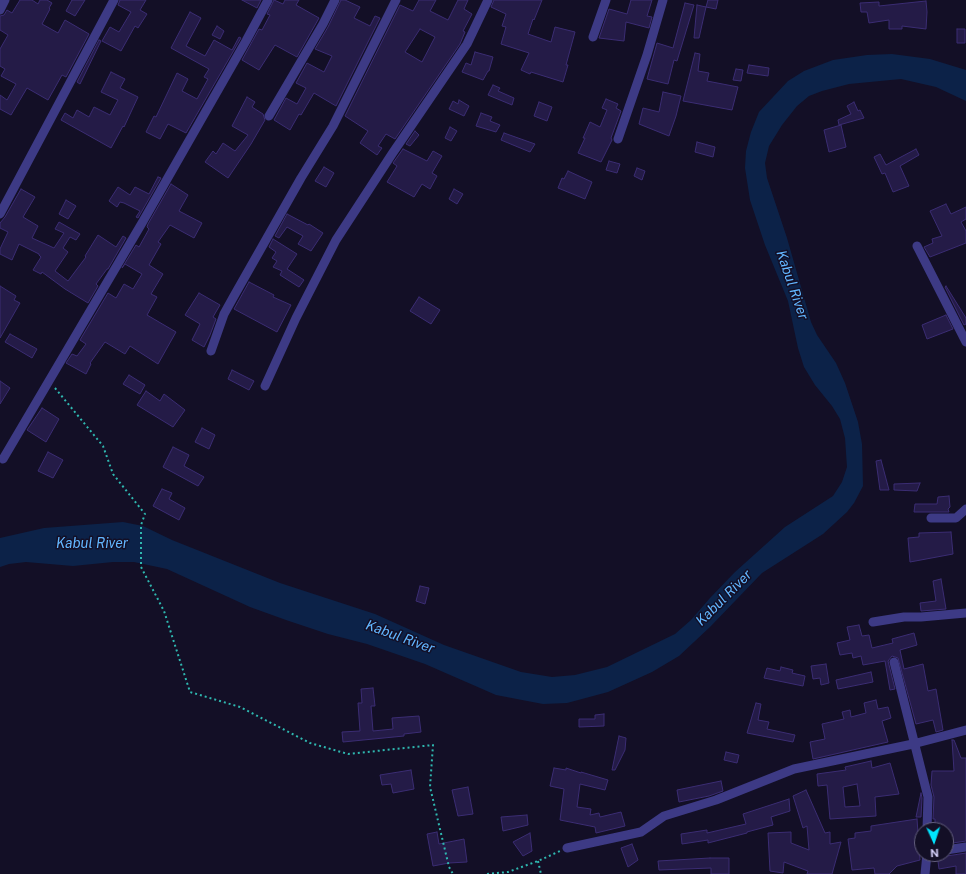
<!DOCTYPE html>
<style>
body{margin:0}
#map{position:relative;width:966px;height:874px;overflow:hidden;background:#130f26;font-family:"Public Sans",sans-serif}
canvas{display:block}
.north{position:absolute;left:914px;top:822px;width:40px;height:40px;box-sizing:border-box;background:#130f26;border:1px solid #625e7d;border-radius:50%;rotate:177deg;font-size:11px;font-weight:700;line-height:16px;text-align:center;color:#d9d4ff}
.north::after{content:'';display:block;margin:auto;width:14px;height:18px;background:#00e5ff;clip-path:polygon(50% 0,100% 100%,50% 72%,0 100%)}
</style>
<div id="map">
<canvas width="966" height="874"></canvas>
<div class="north">N</div>
</div>
<script>
const context = document.querySelector('canvas').getContext('2d');
context.lineJoin = 'round';
function fill(path, color) { context.fillStyle = color; context.fill(path, 'evenodd'); }
const poly = rows => new Path2D(rows.map(r => 'M' + r).join(''));
function strokePath(path, color, width, dash) { context.strokeStyle = color; context.lineWidth = width; context.lineCap = dash ? 'butt' : 'round'; context.setLineDash(dash || []); context.stroke(path); }
function write(font, color, halo, rows, align = 'center') {
  context.font = font + ' "Public Sans",sans-serif'; context.lineWidth = 3; context.setLineDash([]); context.textBaseline = 'middle'; context.strokeStyle = halo; context.fillStyle = color; for (const [text, x, y, turn = 0] of rows) {
    context.save(); context.translate(x, y); context.rotate((+turn || 0) * Math.PI / 180); context.textAlign = isNaN(turn) ? turn : align; if (halo) context.strokeText(text, 0, 0); context.fillText(text, 0, 0); context.restore();
  }
}
fill(poly([
 [892,54,930,59,966,70,966,101,936,87,901,79,849,84,822,91,809,96,797,106,782,125,769,146,765,163,767,178,787,238,811,322,817,335,836,363,845,383,858,422,862,444,863,486,854,503,847,512,823,534,762,573,710,627,679,656,652,672,608,692,567,703,543,704,496,695,425,664,367,644,328,634,286,620,250,607,167,569,134,562,113,562,73,566,26,562,9,564,0,567,0,538,44,528,123,522,143,526,172,540,280,583,375,614,444,645,521,672,552,677,575,675,607,667,675,634,691,620,710,598,735,572,785,527,833,496,842,482,847,467,845,438,840,419,832,406,815,385,804,367,798,348,788,301,765,245,750,200,745,168,746,151,751,132,759,112,788,81,804,71,833,60,867,55]
]), '#0c2248');
const building = poly([
 [20,0,32,0,38,4,40,0,47,0,52,3,49,8,50,9,42,24,58,33,65,20,89,34,66,77,62,75,48,100,27,88,11,115,0,109,0,95,7,100,16,84,1,76,5,69,0,66,0,49,8,35,0,30,0,16,4,15,7,10,12,13,20,0],
 [72,0,85,0,75,16,66,11,72,0],
 [120,0,146,0,140,10,147,14,138,28,135,26,121,51,102,41,110,27,119,32,131,12,118,5,120,0],
 [242,0,261,0,257,8,242,0],
 [274,0,283,4,285,0,299,0,296,5,319,18,297,57,275,45,259,70,242,60,259,29,262,30,270,15,267,14,274,0],
 [341,0,345,0,360,7,354,18,370,26,375,16,380,18,336,106,314,93,301,115,299,114,290,130,274,120,286,98,297,104,306,88,296,83,307,63,324,72,332,56,315,49,328,27,341,0],
 [419,0,436,0,430,11,448,20,458,0,468,0,464,9,472,14,463,31,465,32,460,44,395,139,386,134,378,146,382,148,377,155,360,143,368,131,345,116,400,5,413,11,419,0],
 [420,29,435,37,422,62,405,52,420,29],
 [494,0,542,0,534,20,533,19,528,34,551,42,555,27,575,32,566,65,568,65,563,82,531,72,530,74,521,70,529,53,501,44,506,27,502,26,506,14,491,7,494,0],
 [631,0,652,0,647,16,652,17,649,28,626,22,624,41,599,38,609,9,627,14,631,0],
 [708,0,718,0,716,9,706,7,708,0],
 [926,1,927,12,926,29,902,26,902,29,889,29,889,20,869,23,867,12,861,12,860,3,879,2,879,6,926,1],
 [685,3,694,5,677,61,674,60,668,84,647,79,657,43,673,48,685,3],
 [697,5,706,7,699,38,694,38,697,5],
 [190,12,201,18,186,46,205,56,214,40,232,50,239,37,241,38,186,133,168,124,160,139,146,132,154,116,156,117,177,73,188,79,182,91,197,99,208,79,204,77,209,69,171,48,190,12],
 [217,26,224,31,220,39,212,35,217,26],
 [957,29,965,29,965,43,957,43,957,29],
 [99,40,101,41,80,84,77,82,99,40],
 [475,52,493,57,489,71,488,71,483,80,462,72,466,63,471,65,475,52],
 [695,53,700,54,698,71,709,73,707,81,738,87,732,110,683,101,695,53],
 [749,65,769,68,768,76,747,73,749,65],
 [736,69,743,70,741,81,733,80,736,69],
 [111,72,125,79,120,88,138,97,124,127,123,126,111,148,61,120,65,113,73,118,77,110,89,117,94,107,110,115,118,100,101,92,111,72],
 [493,85,500,88,498,91,514,98,512,105,488,95,493,85],
 [663,92,681,96,676,116,669,136,639,124,643,108,659,112,663,92],
 [247,97,255,102,252,107,263,114,265,120,251,144,228,178,205,162,213,151,216,154,223,143,235,151,248,135,232,126,247,97],
 [606,99,618,104,616,108,621,111,611,138,612,140,601,162,578,153,585,138,583,138,590,122,600,127,607,110,602,108,606,99],
 [459,100,469,106,464,116,449,109,453,101,458,104,459,100],
 [539,102,552,107,547,121,534,116,539,102],
 [854,102,858,111,860,110,864,118,839,125,838,120,851,114,847,106,854,102],
 [481,113,492,117,490,121,500,125,496,132,476,126,481,113],
 [841,125,846,147,829,152,824,130,841,125],
 [450,127,457,131,451,141,445,138,450,127],
 [415,131,419,135,410,146,406,144,415,131],
 [504,133,535,144,530,152,501,140,504,133],
 [697,142,715,147,713,157,695,152,697,142],
 [403,149,427,161,433,151,442,156,432,173,437,176,430,189,422,184,414,197,387,182,397,166,393,163,403,149],
 [916,149,919,155,900,166,909,186,893,192,885,173,882,174,874,157,880,154,886,165,916,149],
 [609,161,620,164,617,173,606,170,609,161],
 [324,167,334,173,326,187,315,181,324,167],
 [637,168,645,171,642,180,634,176,637,168],
 [568,171,592,182,585,199,558,188,562,178,564,179,568,171],
 [158,177,161,178,138,218,136,217,140,211,124,203,120,202,117,207,109,201,118,187,130,195,135,187,149,194,158,177],
 [171,184,188,195,179,211,202,223,194,238,170,225,158,242,161,244,149,265,163,274,151,294,157,297,147,315,176,332,158,364,130,346,125,354,105,342,90,363,91,364,86,374,66,363,72,354,77,356,86,344,80,340,108,293,116,298,124,284,133,289,142,274,125,264,122,268,136,245,139,247,149,229,147,227,148,224,171,184],
 [21,189,35,197,23,217,38,226,32,238,54,248,64,233,55,229,59,222,80,234,76,240,70,237,63,248,68,252,55,271,68,281,86,257,85,256,98,235,116,247,123,236,126,238,108,269,107,269,96,284,98,286,88,303,65,289,42,272,41,274,33,270,41,257,39,255,39,254,19,244,12,260,0,254,0,249,8,232,0,228,0,223,5,217,21,189],
 [454,189,463,194,457,204,449,199,454,189],
 [66,200,76,206,68,219,59,214,66,200],
 [946,204,951,214,966,207,966,219,961,222,966,231,966,243,930,257,924,247,933,243,932,239,942,236,930,211,946,204],
 [287,214,308,225,309,224,323,233,311,251,298,244,303,236,287,227,279,238,275,236,287,214],
 [273,239,297,254,287,269,304,280,299,287,280,275,282,271,273,267,277,261,272,258,276,252,269,247,273,239],
 [249,282,274,295,273,297,291,305,277,332,234,309,249,282],
 [0,286,16,296,14,300,20,303,0,338,0,286],
 [946,286,966,318,966,324,964,325,945,287,946,286],
 [199,293,220,305,213,317,216,319,210,335,204,347,192,340,200,324,185,315,199,293],
 [419,297,440,310,431,324,410,311,419,297],
 [946,315,953,329,927,339,922,325,946,315],
 [10,334,37,349,32,358,5,342,10,334],
 [232,370,254,381,249,390,228,379,232,370],
 [129,375,145,385,140,394,123,384,129,375],
 [0,381,10,388,0,404,0,381],
 [146,391,160,401,164,394,185,410,173,427,137,405,146,391],
 [42,408,59,419,46,442,27,430,42,408],
 [202,428,215,435,209,449,195,442,202,428],
 [173,447,189,455,184,466,204,477,198,486,163,467,173,447],
 [48,452,63,460,53,478,38,471,48,452],
 [881,460,889,490,880,490,876,461,881,460],
 [920,483,917,491,894,490,894,484,920,483],
 [162,489,172,493,169,499,185,508,179,520,153,506,162,489],
 [949,496,950,507,948,509,949,512,914,512,915,504,937,504,938,497,949,496],
 [951,532,953,554,910,562,908,538,919,537,919,533,951,532],
 [941,579,946,609,921,611,920,603,936,601,933,581,941,579],
 [420,586,429,588,425,604,416,601,420,586],
 [859,625,862,636,869,635,872,648,893,643,892,639,914,633,917,645,900,650,904,669,923,664,928,691,936,689,943,730,936,732,933,720,916,724,898,658,892,656,888,661,895,689,890,690,885,661,863,665,861,656,853,658,852,653,840,655,837,643,850,640,847,627,859,625],
 [826,664,829,683,821,685,820,678,813,679,811,666,826,664],
 [781,667,793,670,792,673,805,676,803,686,764,678,767,668,780,671,781,667],
 [871,672,873,682,838,689,836,680,871,672],
 [373,688,375,706,371,706,373,731,393,729,392,718,419,716,421,732,404,734,404,736,343,742,342,732,360,731,358,703,362,703,361,689,373,688],
 [876,700,878,709,888,707,891,718,882,721,888,742,813,759,810,742,825,739,822,724,844,719,842,712,850,710,851,717,866,713,864,703,876,700],
 [756,703,761,704,758,720,769,722,767,729,795,735,793,742,747,733,756,703],
 [604,714,604,726,579,727,579,719,595,719,595,715,604,714],
 [619,736,626,738,625,750,615,770,612,770,619,736],
 [952,740,954,740,961,758,966,758,966,841,946,844,946,828,935,828,935,819,933,819,934,797,931,785,932,771,954,771,952,740],
 [726,752,739,755,737,763,724,760,726,752],
 [871,761,872,768,890,763,899,794,875,797,876,816,830,819,827,785,818,786,817,774,846,770,845,767,871,761],
 [857,784,860,806,845,807,843,787,857,784],
 [554,768,566,770,566,768,581,773,581,772,608,780,605,790,580,784,577,807,591,809,590,815,599,813,600,817,621,812,625,826,596,833,595,827,560,820,564,789,550,786,554,768],
 [411,770,414,789,393,793,391,784,382,785,380,775,411,770],
 [721,781,723,791,709,796,679,802,677,790,721,781],
 [468,787,473,814,458,816,452,790,468,787],
 [806,790,825,833,830,832,830,844,841,842,832,874,807,874,808,871,784,862,783,873,770,871,768,833,791,832,791,843,809,850,807,826,803,828,793,796,806,790],
 [921,793,922,798,921,817,916,817,921,793],
 [789,799,790,811,771,817,773,825,747,832,747,833,708,843,708,840,682,844,681,834,707,830,707,833,746,824,743,814,789,799],
 [527,815,528,825,503,831,501,817,527,815],
 [917,819,920,860,897,866,889,874,875,874,874,868,852,870,848,839,855,838,855,833,871,831,871,826,917,819],
 [437,832,439,844,464,839,467,862,449,863,433,866,427,834,437,832],
 [530,833,532,851,523,856,513,842,530,833],
 [632,844,638,860,628,867,621,848,632,844],
 [966,853,966,874,956,874,956,866,939,869,937,854,947,856,966,853],
 [710,858,729,858,729,874,711,874,711,868,659,870,658,861,710,858]
]);
fill(building, '#241b47');
strokePath(building, '#3b2d73', 1);
strokePath(poly([
 [55,388,103,446,113,474,145,514,141,525,141,567,164,611,190,692,240,707,310,743,348,754,433,745,430,787,449,867,453,874],
 [538,861,541,874],
 [487,874,508,872,538,861,560,851]
]), '#2fb8b0', 2, [2, 3]);
strokePath(poly([
 [0,10,5,0],
 [593,37,606,0],
 [269,116,323,24,335,0],
 [618,139,647,55,663,0],
 [0,214,114,0],
 [917,246,966,342],
 [211,351,224,314,234,296,301,178,333,126,396,0],
 [265,386,296,318,336,240,392,154,467,44,488,0],
 [3,459,142,223,246,41,268,0],
 [931,518,956,518,966,509],
 [873,622,904,617,921,617,966,613],
 [894,662,928,797,927,830],
 [567,848,641,832,664,816,716,800,794,769,913,744,966,730],
 [946,850,966,847],
 [925,874,927,854]
]), '#3d3a85', 9);
write('italic 14px', '#62b6ff', '#130f26', [
 ["Kabul River",792,285,71],
 ["Kabul River",92,544],
 ["Kabul River",724,598,-45],
 ["Kabul River",400,637,20]
]);
</script>
